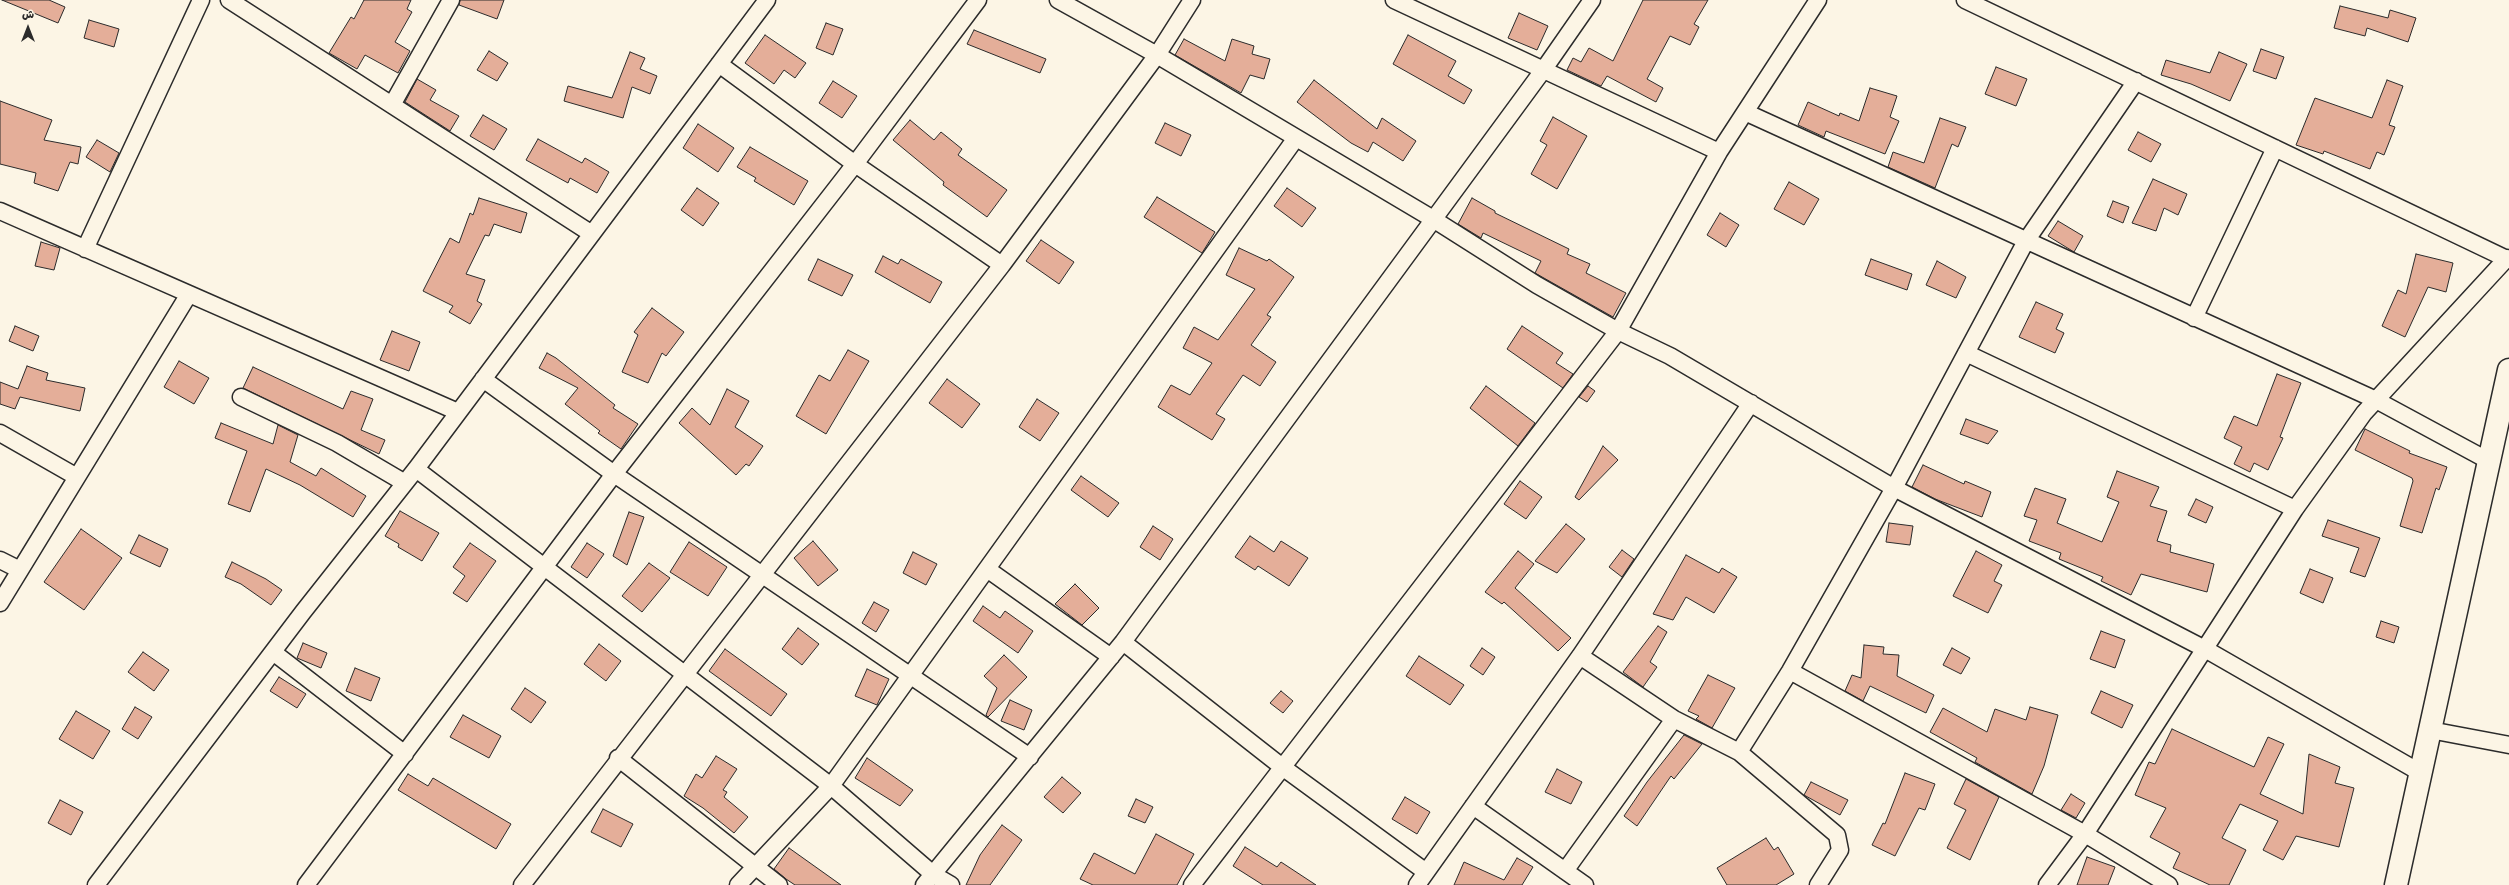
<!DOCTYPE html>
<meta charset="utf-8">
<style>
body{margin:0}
#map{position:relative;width:2509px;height:885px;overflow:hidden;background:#fcf5e5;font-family:"Gochi Hand","Playpen Sans Arabic",sans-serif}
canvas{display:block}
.north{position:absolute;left:8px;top:8px;width:40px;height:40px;-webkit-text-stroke:3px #fcf5e5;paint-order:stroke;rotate:0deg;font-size:11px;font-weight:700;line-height:16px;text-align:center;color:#2b2b2b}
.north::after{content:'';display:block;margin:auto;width:14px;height:18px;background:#2b2b2b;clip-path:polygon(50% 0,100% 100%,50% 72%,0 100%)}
</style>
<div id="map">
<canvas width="2509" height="885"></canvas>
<div class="north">ش</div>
</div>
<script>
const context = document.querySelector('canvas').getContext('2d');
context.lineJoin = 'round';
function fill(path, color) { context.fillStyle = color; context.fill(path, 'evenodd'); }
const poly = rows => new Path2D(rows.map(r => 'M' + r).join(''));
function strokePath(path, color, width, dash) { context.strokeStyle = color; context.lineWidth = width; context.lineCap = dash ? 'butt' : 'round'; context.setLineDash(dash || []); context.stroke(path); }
const building = poly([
 [2,0,49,0,65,7,58,23,2,0],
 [364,0,411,0,407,9,412,12,395,42,410,51,398,73,365,55,357,69,329,53,351,17,354,19,364,0],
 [460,0,504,0,497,19,459,5,460,0],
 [1643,0,1708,0,1694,24,1699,27,1690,45,1670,36,1647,79,1663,88,1656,102,1607,76,1601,86,1567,70,1573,58,1581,62,1589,48,1613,61,1643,0],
 [2340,6,2388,18,2390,10,2416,18,2408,42,2367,28,2365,36,2334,28,2340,6],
 [1519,13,1548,26,1537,50,1508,38,1519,13],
 [89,20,119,29,114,47,84,38,89,20],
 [826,23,843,29,833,55,816,48,826,23],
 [974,30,1046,59,1040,73,967,44,974,30],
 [765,35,806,63,795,78,784,70,774,84,745,63,765,35],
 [1408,35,1456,61,1448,76,1472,90,1464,104,1393,64,1408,35],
 [1184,39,1225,61,1232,39,1254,46,1252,54,1270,59,1264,79,1250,75,1241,93,1175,55,1184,39],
 [2261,49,2284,57,2276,79,2253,71,2261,49],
 [489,51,508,63,497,81,477,70,489,51],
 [630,52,645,58,640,69,657,76,650,94,632,87,623,118,564,101,568,86,612,98,630,52],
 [2219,52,2247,64,2230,101,2191,84,2161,75,2166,60,2210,73,2219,52],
 [1996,67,2027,79,2016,106,1985,94,1996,67],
 [417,79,436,90,430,100,459,116,450,131,405,102,417,79],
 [1314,80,1377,129,1382,118,1416,141,1403,161,1373,142,1368,152,1351,143,1297,102,1314,80],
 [2387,80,2403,86,2389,125,2395,127,2384,155,2377,152,2370,169,2324,151,2323,154,2296,145,2315,98,2372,118,2387,80],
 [833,81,857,96,842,118,819,103,833,81],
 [1870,88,1897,96,1890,117,1899,121,1885,154,1826,131,1824,137,1798,125,1808,102,1839,116,1840,113,1859,121,1870,88],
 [0,101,52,120,44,140,81,147,78,164,70,162,58,191,34,183,36,173,0,164,0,101],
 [483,115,507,129,494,150,470,136,483,115],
 [1553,117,1587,136,1557,189,1531,174,1547,145,1540,141,1553,117],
 [1940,118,1966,127,1958,147,1952,144,1935,188,1888,167,1893,152,1924,163,1940,118],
 [910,120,934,140,941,132,962,149,958,155,1007,190,987,217,943,185,944,182,893,140,910,120],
 [1165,123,1191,135,1181,156,1155,143,1165,123],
 [698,124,734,148,718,172,683,148,698,124],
 [2138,132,2161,144,2151,162,2128,150,2138,132],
 [538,139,582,163,585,158,609,172,597,193,570,178,568,183,526,160,538,139],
 [97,140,119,153,110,172,86,157,97,140],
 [750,147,808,181,794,205,754,181,756,178,737,167,750,147],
 [2153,179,2187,194,2178,215,2164,208,2156,231,2132,223,2153,179],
 [1789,182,1819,199,1804,225,1774,209,1789,182],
 [697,188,719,203,703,226,681,210,697,188],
 [1287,188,1316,208,1302,227,1274,206,1287,188],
 [1157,197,1215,232,1202,253,1144,217,1157,197],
 [479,198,527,213,521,233,494,224,489,236,485,235,466,274,485,280,477,301,482,304,470,324,449,312,453,306,423,291,450,238,459,243,470,213,473,215,479,198],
 [1472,198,1495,211,1495,213,1569,249,1567,254,1590,264,1586,273,1626,293,1613,317,1535,273,1541,261,1483,233,1481,238,1458,224,1472,198],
 [2113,201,2129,207,2123,223,2107,216,2113,201],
 [1720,213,1739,225,1726,247,1707,235,1720,213],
 [2058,221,2083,236,2074,252,2048,236,2058,221],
 [1041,240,1074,262,1059,284,1026,261,1041,240],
 [41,242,60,248,54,270,35,266,41,242],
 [1239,248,1267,261,1269,259,1294,277,1267,315,1271,317,1251,345,1276,362,1260,386,1243,375,1216,414,1225,419,1212,440,1158,407,1171,385,1190,395,1212,363,1183,348,1194,327,1218,340,1255,289,1226,275,1239,248],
 [2416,254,2453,263,2446,292,2428,287,2405,337,2382,326,2398,290,2406,294,2416,254],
 [883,256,898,264,901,259,942,282,930,303,875,272,883,256],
 [818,259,853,275,842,296,808,280,818,259],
 [1871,259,1912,274,1907,290,1865,275,1871,259],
 [1937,261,1966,277,1956,298,1926,285,1937,261],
 [2036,302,2063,314,2056,329,2064,333,2055,353,2019,337,2036,302],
 [652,308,684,332,666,356,662,353,648,383,622,372,638,335,634,332,652,308],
 [15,326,39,336,33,351,9,341,15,326],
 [1522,326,1563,353,1556,363,1573,374,1563,388,1507,349,1522,326],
 [392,331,420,342,409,371,380,360,392,331],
 [848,350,869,361,826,434,796,416,819,375,830,381,848,350],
 [547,353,556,358,615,405,613,408,638,424,621,449,598,433,600,431,565,404,578,388,539,368,547,353],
 [179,361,209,378,194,404,164,387,179,361],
 [27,366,48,373,46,380,85,388,80,411,20,397,15,409,0,404,0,382,18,389,27,366],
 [253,367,343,409,351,391,373,399,361,430,385,440,379,454,243,388,253,367],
 [2277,374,2301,383,2280,437,2283,438,2268,470,2254,463,2250,472,2234,464,2242,447,2224,438,2234,416,2257,426,2277,374],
 [947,379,980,404,962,428,929,403,947,379],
 [1486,386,1535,423,1518,446,1470,408,1486,386],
 [1588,386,1595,391,1587,402,1579,397,1588,386],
 [727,389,749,401,735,427,763,446,749,466,746,464,736,475,679,423,692,408,710,425,727,389],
 [1037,399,1059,413,1040,441,1019,427,1037,399],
 [1966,419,1998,431,1988,444,1960,434,1966,419],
 [221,423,273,444,278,425,298,435,290,462,316,476,321,468,366,496,353,517,300,485,266,469,250,512,228,504,247,451,215,438,221,423],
 [2365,429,2410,451,2409,453,2447,467,2439,490,2436,488,2422,533,2400,526,2413,481,2412,478,2355,450,2365,429],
 [1603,446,1618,460,1579,500,1575,497,1603,446],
 [1923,465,1964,484,1965,481,1991,492,1982,517,1935,499,1912,487,1923,465],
 [2117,471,2159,487,2150,506,2167,511,2157,541,2171,545,2170,552,2214,564,2207,592,2141,574,2131,595,2101,581,2103,577,2059,559,2061,553,2029,541,2037,520,2024,516,2035,488,2066,499,2057,523,2102,542,2119,502,2107,497,2117,471],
 [1081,476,1119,503,1108,517,1071,490,1081,476],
 [1520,481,1542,497,1526,519,1504,504,1520,481],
 [2196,499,2213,507,2206,523,2188,515,2196,499],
 [400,511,439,533,422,561,398,547,399,544,385,536,400,511],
 [629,512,644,517,627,565,613,556,629,512],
 [2328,520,2380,538,2365,577,2350,572,2359,548,2322,536,2328,520],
 [1889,523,1913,526,1910,545,1886,542,1889,523],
 [1566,524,1585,539,1557,573,1535,561,1566,524],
 [1153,526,1173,539,1160,560,1140,547,1153,526],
 [81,529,122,558,84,610,44,582,81,529],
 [139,535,168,549,160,567,130,553,139,535],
 [1250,536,1274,552,1281,541,1308,558,1289,586,1258,566,1255,570,1235,557,1250,536],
 [813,541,838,570,818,586,794,558,813,541],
 [689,542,727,567,708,596,670,572,689,542],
 [470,543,496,561,467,602,453,593,465,576,453,567,470,543],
 [587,543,604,554,587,578,571,567,587,543],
 [1622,550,1634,559,1622,577,1609,567,1622,550],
 [1518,551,1534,564,1515,588,1571,638,1558,651,1504,602,1502,604,1485,592,1518,551],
 [1976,551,2002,565,1994,581,2002,585,1988,613,1953,596,1976,551],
 [913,552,937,564,926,585,903,573,913,552],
 [1686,555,1719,573,1722,568,1737,577,1714,613,1686,597,1673,620,1653,614,1686,555],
 [232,562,266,579,282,590,271,605,241,584,225,577,232,562],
 [649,563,670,578,642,612,622,596,649,563],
 [2310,569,2333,578,2323,603,2300,593,2310,569],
 [1075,584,1099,608,1082,625,1055,604,1075,584],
 [874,602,889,610,876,632,862,623,874,602],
 [983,606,1000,618,1005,611,1033,631,1018,653,973,621,983,606],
 [2381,621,2399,627,2394,643,2376,637,2381,621],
 [1658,626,1667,632,1650,662,1657,667,1643,687,1623,672,1658,626],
 [798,628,819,644,802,665,782,649,798,628],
 [2101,631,2125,640,2115,668,2090,659,2101,631],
 [303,643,327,653,321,668,297,658,303,643],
 [599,644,621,661,606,681,584,664,599,644],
 [1864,645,1884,647,1883,654,1899,655,1897,676,1934,695,1926,713,1870,686,1863,701,1845,691,1852,675,1861,678,1864,645],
 [1482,648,1495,657,1483,675,1470,666,1482,648],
 [1952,648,1970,658,1961,674,1943,665,1952,648],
 [725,649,787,694,771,716,709,671,725,649],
 [143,652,169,670,154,691,128,672,143,652],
 [1004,655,1027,677,988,717,986,715,997,688,984,676,1004,655],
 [1419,656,1464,685,1450,705,1406,676,1419,656],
 [355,668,380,678,371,701,346,691,355,668],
 [867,669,889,679,877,705,855,696,867,669],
 [1708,675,1735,688,1712,728,1696,719,1699,716,1688,711,1708,675],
 [279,677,306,694,297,708,270,691,279,677],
 [525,688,546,702,531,723,511,709,525,688],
 [1281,691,1293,701,1283,713,1270,703,1281,691],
 [2101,691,2133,705,2122,728,2091,713,2101,691],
 [1010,700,1032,710,1024,730,1001,721,1010,700],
 [135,707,152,717,138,739,122,729,135,707],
 [2030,707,2058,715,2044,766,2032,794,1975,762,1977,758,1930,732,1943,708,1987,732,1995,709,2026,720,2030,707],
 [76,711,110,731,93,759,59,739,76,711],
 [463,715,501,736,489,758,450,737,463,715],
 [2172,729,2254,767,2268,737,2284,744,2260,794,2303,814,2309,754,2340,767,2335,783,2354,788,2339,847,2296,836,2283,860,2263,850,2278,821,2240,804,2222,838,2246,850,2229,885,2210,885,2173,868,2180,853,2150,837,2166,808,2135,795,2149,762,2155,764,2172,729],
 [1684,735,1702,744,1674,779,1671,776,1637,826,1624,816,1647,782,1684,735],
 [716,756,737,769,723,790,727,792,724,797,748,817,734,833,703,808,684,796,696,774,702,778,716,756],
 [867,758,913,790,900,806,855,778,867,758],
 [1557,769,1582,782,1571,804,1545,792,1557,769],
 [1905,773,1935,784,1925,810,1919,808,1895,856,1872,845,1883,823,1885,824,1905,773],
 [408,774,428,786,433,778,511,824,496,849,398,790,408,774],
 [1062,777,1081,793,1063,813,1044,797,1062,777],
 [1966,779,1999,797,1970,860,1947,848,1966,810,1954,804,1966,779],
 [1811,782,1848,800,1840,815,1804,795,1811,782],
 [2071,794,2085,803,2076,818,2061,810,2071,794],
 [1405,797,1430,812,1417,834,1392,819,1405,797],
 [1136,799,1153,807,1145,823,1128,816,1136,799],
 [60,800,83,812,71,835,48,823,60,800],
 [603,809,633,824,621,847,591,832,603,809],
 [1002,825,1022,840,990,885,966,885,980,855,1002,825],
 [1156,834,1194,854,1177,885,1093,885,1080,879,1094,853,1135,874,1156,834],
 [1766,838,1774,850,1778,847,1794,874,1776,885,1727,885,1717,868,1766,838],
 [1245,847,1277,867,1281,862,1316,885,1263,885,1233,866,1245,847],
 [789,848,841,885,795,885,786,879,774,869,789,848],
 [2087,857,2115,867,2108,885,2077,885,2087,857],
 [1517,858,1533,867,1522,885,1454,885,1464,862,1504,880,1517,858]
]);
fill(building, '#e4ae99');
strokePath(building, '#2b2b2b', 1);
const minor = poly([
 [229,0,592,234],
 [1058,0,1157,55,1433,219,1537,285,1618,331,1670,356,1894,488,2205,649,2421,773],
 [1394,0,1719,152],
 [1965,0,2509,260],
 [719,64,855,164,1002,265],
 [392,105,451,0],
 [1745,112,2376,400,2489,461],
 [0,211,458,412],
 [85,249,201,0],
 [2194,318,2275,148],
 [1966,353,2295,509],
 [483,379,614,474,1030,757],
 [241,397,337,443,405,483],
 [0,433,77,477],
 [416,469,831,786,934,875,951,885],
 [0,560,20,570],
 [987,569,1111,657],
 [0,603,189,294],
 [1123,642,1281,766,1426,872],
 [273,652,405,754],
 [1580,656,1674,719,1739,752,1837,835,1840,850,1818,885],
 [1790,671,2085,834,2169,885],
 [2430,730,2509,745],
 [1739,752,1790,671,1894,488,2026,241,2136,81],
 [618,758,779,885],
 [1473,806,1585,885],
 [1565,871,1674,719],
 [96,885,303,612,416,469,767,0],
 [306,885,614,474,855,164,978,0],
 [522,885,1002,265,1157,55,1192,0],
 [738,885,831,786,1296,138],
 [924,885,1123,642,1544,69,1592,0],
 [1192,885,1618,331,1719,152,1818,0],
 [1417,885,1580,656,1751,403],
 [2047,885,2085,834,2295,509,2364,413,2507,258]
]);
const secondary = poly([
 [2396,885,2509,370]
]);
strokePath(minor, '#2b2b2b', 19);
strokePath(secondary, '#2b2b2b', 25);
strokePath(minor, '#fcf5e5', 16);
strokePath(secondary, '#fcf5e5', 22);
</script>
